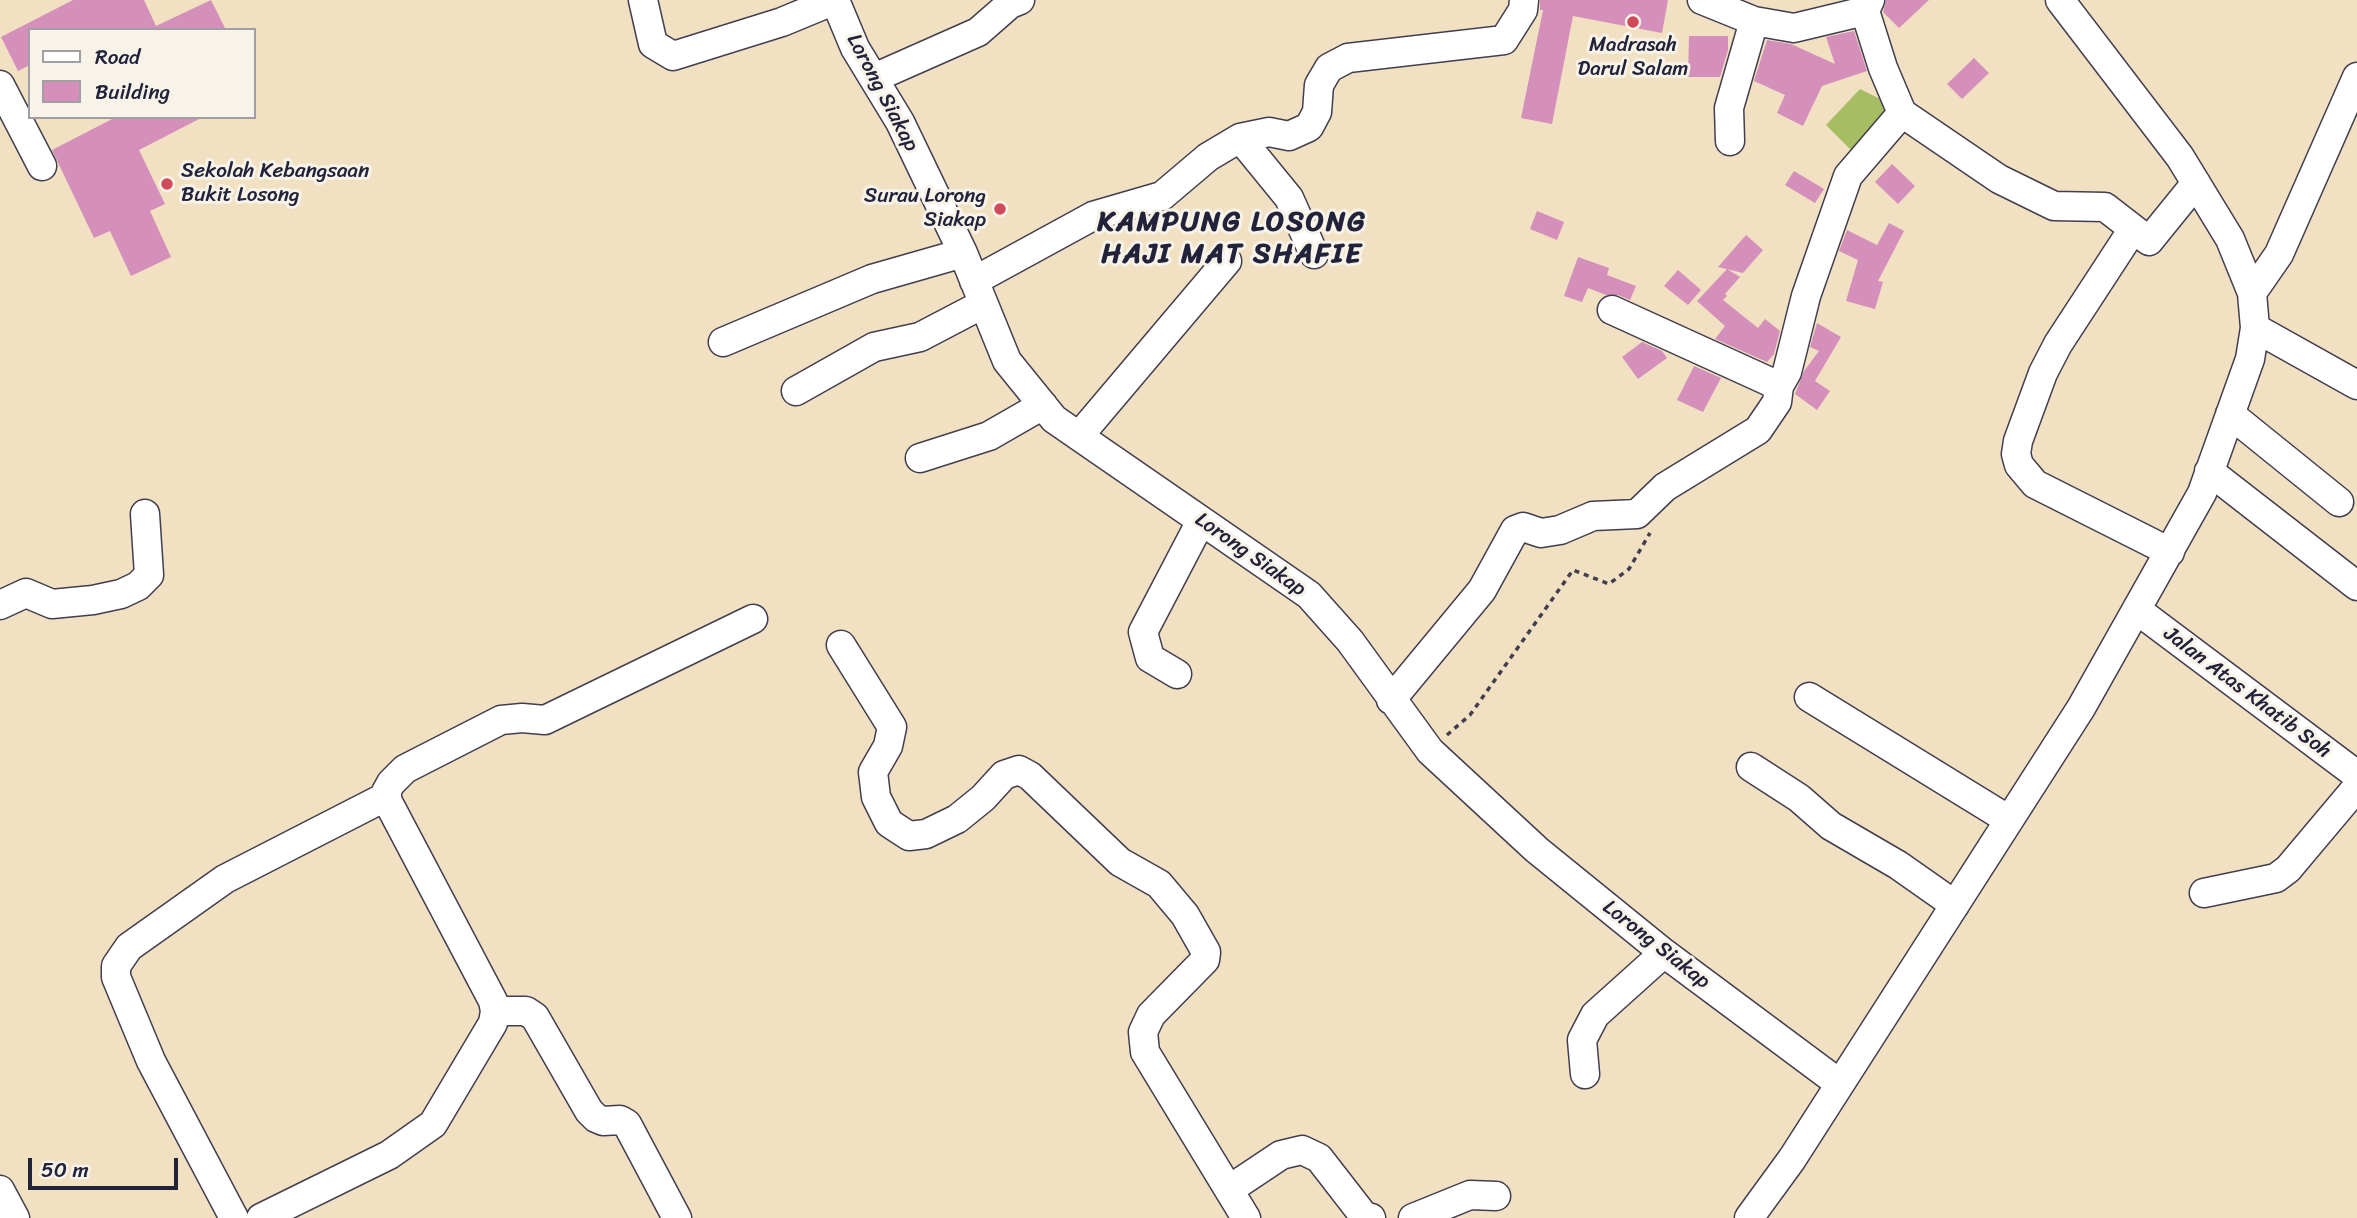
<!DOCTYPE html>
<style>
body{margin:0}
#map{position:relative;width:2357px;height:1218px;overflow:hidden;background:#f1e0c2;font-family:Sriracha,sans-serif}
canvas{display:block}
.legend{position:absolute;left:28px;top:28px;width:228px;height:91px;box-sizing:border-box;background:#f7f3e8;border:2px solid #a29fa3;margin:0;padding:9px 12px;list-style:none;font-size:21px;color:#22223b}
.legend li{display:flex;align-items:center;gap:14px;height:35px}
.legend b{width:35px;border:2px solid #a29fa3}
.scale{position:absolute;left:28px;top:1158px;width:150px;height:32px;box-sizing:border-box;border:4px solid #22223b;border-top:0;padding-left:9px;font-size:21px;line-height:24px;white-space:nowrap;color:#22223b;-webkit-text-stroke:5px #f7f3e8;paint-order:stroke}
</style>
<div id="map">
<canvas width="2357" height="1218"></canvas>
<ul class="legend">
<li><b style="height:9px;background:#fff"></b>Road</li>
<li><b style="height:19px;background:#d58fbb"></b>Building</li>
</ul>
<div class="scale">50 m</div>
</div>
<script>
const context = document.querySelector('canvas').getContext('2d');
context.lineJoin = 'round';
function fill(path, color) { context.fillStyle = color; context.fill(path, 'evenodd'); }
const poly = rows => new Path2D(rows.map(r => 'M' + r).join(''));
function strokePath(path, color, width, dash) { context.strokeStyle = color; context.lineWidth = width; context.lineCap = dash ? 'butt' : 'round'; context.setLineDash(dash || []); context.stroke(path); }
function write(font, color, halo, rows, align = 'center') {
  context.font = font + ' Sriracha,sans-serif'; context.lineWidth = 6; context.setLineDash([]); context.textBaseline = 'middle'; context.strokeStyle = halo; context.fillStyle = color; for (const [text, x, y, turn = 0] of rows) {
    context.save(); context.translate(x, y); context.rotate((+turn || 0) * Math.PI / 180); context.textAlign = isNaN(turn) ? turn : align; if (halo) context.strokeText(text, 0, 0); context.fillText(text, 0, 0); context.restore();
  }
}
fill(poly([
 [1860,89,1892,105,1857,156,1826,125]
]), '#a6bd61');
fill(poly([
 [73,0,144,0,156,26,211,0,226,30,30,30,30,65,18,71,1,37],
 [1540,0,1668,0,1662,33,1573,16,1552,124,1521,118,1543,10,1540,10],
 [1886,0,1929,0,1899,28,1883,12],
 [1854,31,1867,71,1822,86,1803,126,1777,113,1785,95,1754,81,1767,40,1791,44,1835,64,1826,37],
 [1689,36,1728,36,1728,50,1720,77,1688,77],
 [1974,58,1989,73,1962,99,1947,84],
 [116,117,203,117,139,150,165,204,150,211,171,257,131,276,110,231,94,238,52,150],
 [1892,164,1915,186,1898,204,1875,182],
 [1794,171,1824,189,1815,203,1785,185],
 [1537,211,1564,222,1557,240,1530,229],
 [1889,223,1904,231,1878,281,1883,282,1875,309,1846,301,1858,260,1839,251,1847,230,1877,245],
 [1746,235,1763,250,1743,273,1718,267],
 [1578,257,1609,268,1607,275,1636,286,1630,300,1618,295,1606,295,1588,288,1582,302,1564,296],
 [1727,269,1740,277,1725,294,1727,296,1723,300,1758,328,1765,319,1780,331,1774,354,1767,362,1715,339,1725,326,1697,301],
 [1678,270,1701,290,1688,305,1664,286],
 [1817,323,1841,337,1815,381,1830,391,1817,410,1795,394,1804,371,1819,351,1810,347],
 [1642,342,1662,351,1667,358,1638,379,1622,357],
 [1694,366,1721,378,1703,412,1677,400]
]), '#d58fbb');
const minor = poly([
 [643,0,653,44,673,56,782,22,835,0],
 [835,0,855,48,900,122,963,253,1007,361,1054,419,1309,595,1350,641,1430,751,1537,850,1664,953,1840,1084],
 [1702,0,1754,21,1794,28,1865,11],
 [1870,0,1865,11,1883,68,1902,113,1999,179,2054,206,2105,207,2149,241,2196,183],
 [874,78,978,32,1010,4,1020,0],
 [0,85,42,166],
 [1240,138,1289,198,1314,254],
 [1730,141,1729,108,1754,21],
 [2133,229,2058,344,2043,373,2018,441,2016,454,2019,465,2035,484,2170,552],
 [974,281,1093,216,1162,196,1208,157,1240,138,1269,132,1289,136,1309,127,1317,112,1319,85,1329,68,1348,58,1504,40,1523,10,1524,0],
 [2252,293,2279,254,2357,77],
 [1612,310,1779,386,1787,372,1806,296,1848,176,1902,113],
 [2255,328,2357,385],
 [723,342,872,279,963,253],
 [796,391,874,347,920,337,983,304],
 [2230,414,2339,502],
 [1079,436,1227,261],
 [920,458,989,436,1043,405],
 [2209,471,2357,586],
 [0,605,26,593,52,604,93,600,121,594,138,586,149,575,145,514],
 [2137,610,2357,775],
 [841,645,892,727,888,746,873,772,876,797,889,823,909,836,926,834,957,819,983,798,1004,775,1019,770,1030,776,1120,862,1159,884,1185,915,1206,952,1205,960,1151,1015,1143,1032,1145,1052,1246,1218],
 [1177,674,1150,658,1143,632,1201,521],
 [1809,697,2009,820],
 [1391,700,1482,590,1515,530,1523,527,1541,533,1560,530,1593,516,1637,514,1665,487,1758,430,1777,402,1779,386],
 [1751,767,1799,798,1831,826,1898,865,1955,905],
 [2204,893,2276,878,2288,869,2357,787],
 [495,1011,526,1011,535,1017,589,1111,596,1118,603,1121,620,1120,627,1124,677,1218],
 [1585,1074,1582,1040,1595,1015,1664,953],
 [1230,1189,1281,1155,1302,1150,1319,1158,1364,1216,1371,1218],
 [0,1190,15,1218],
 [234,1218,151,1061,116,977,116,966,129,947,225,879,387,796],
 [261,1218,389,1155,433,1124,493,1023,495,1011,493,1001,387,800,386,792,391,783,405,769,501,720,522,718,545,720,753,619],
 [1413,1218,1470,1195,1496,1196],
 [1749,1218,1792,1159,2081,708,2202,493,2250,359,2255,328,2252,293,2230,239,2180,157,2060,0]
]);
strokePath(minor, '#413e4f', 31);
strokePath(poly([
 [1447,735,1470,715,1573,570,1609,584,1629,569,1650,533]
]), '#413e4f', 3.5, [5, 5]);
strokePath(minor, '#fff', 28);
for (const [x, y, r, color] of [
 [1633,22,7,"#d1495b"],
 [167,184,7,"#d1495b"],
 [1000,209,7,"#d1495b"]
]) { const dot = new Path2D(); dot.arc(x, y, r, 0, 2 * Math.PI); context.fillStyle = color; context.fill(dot); strokePath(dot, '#f7f3e8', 2.5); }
write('21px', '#22223b', '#f7f3e8', [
 ["Madrasah",1633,46],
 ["Darul Salam",1633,70],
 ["Sekolah Kebangsaan",181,172,"left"],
 ["Bukit Losong",181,196,"left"],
 ["Surau Lorong",986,197,"right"],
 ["Siakap",986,221,"right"]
]);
write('21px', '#22223b', '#f7f3e8', [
 ["Lorong Siakap",882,93,62],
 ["Lorong Siakap",1250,555,35],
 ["Jalan Atas Khatib Soh",2247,693,37],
 ["Lorong Siakap",1656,945,38]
]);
context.letterSpacing = '2px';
write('bold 28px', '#22223b', '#f7f3e8', [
 ["KAMPUNG LOSONG",1232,223],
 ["HAJI MAT SHAFIE",1232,255]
]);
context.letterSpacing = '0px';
</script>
